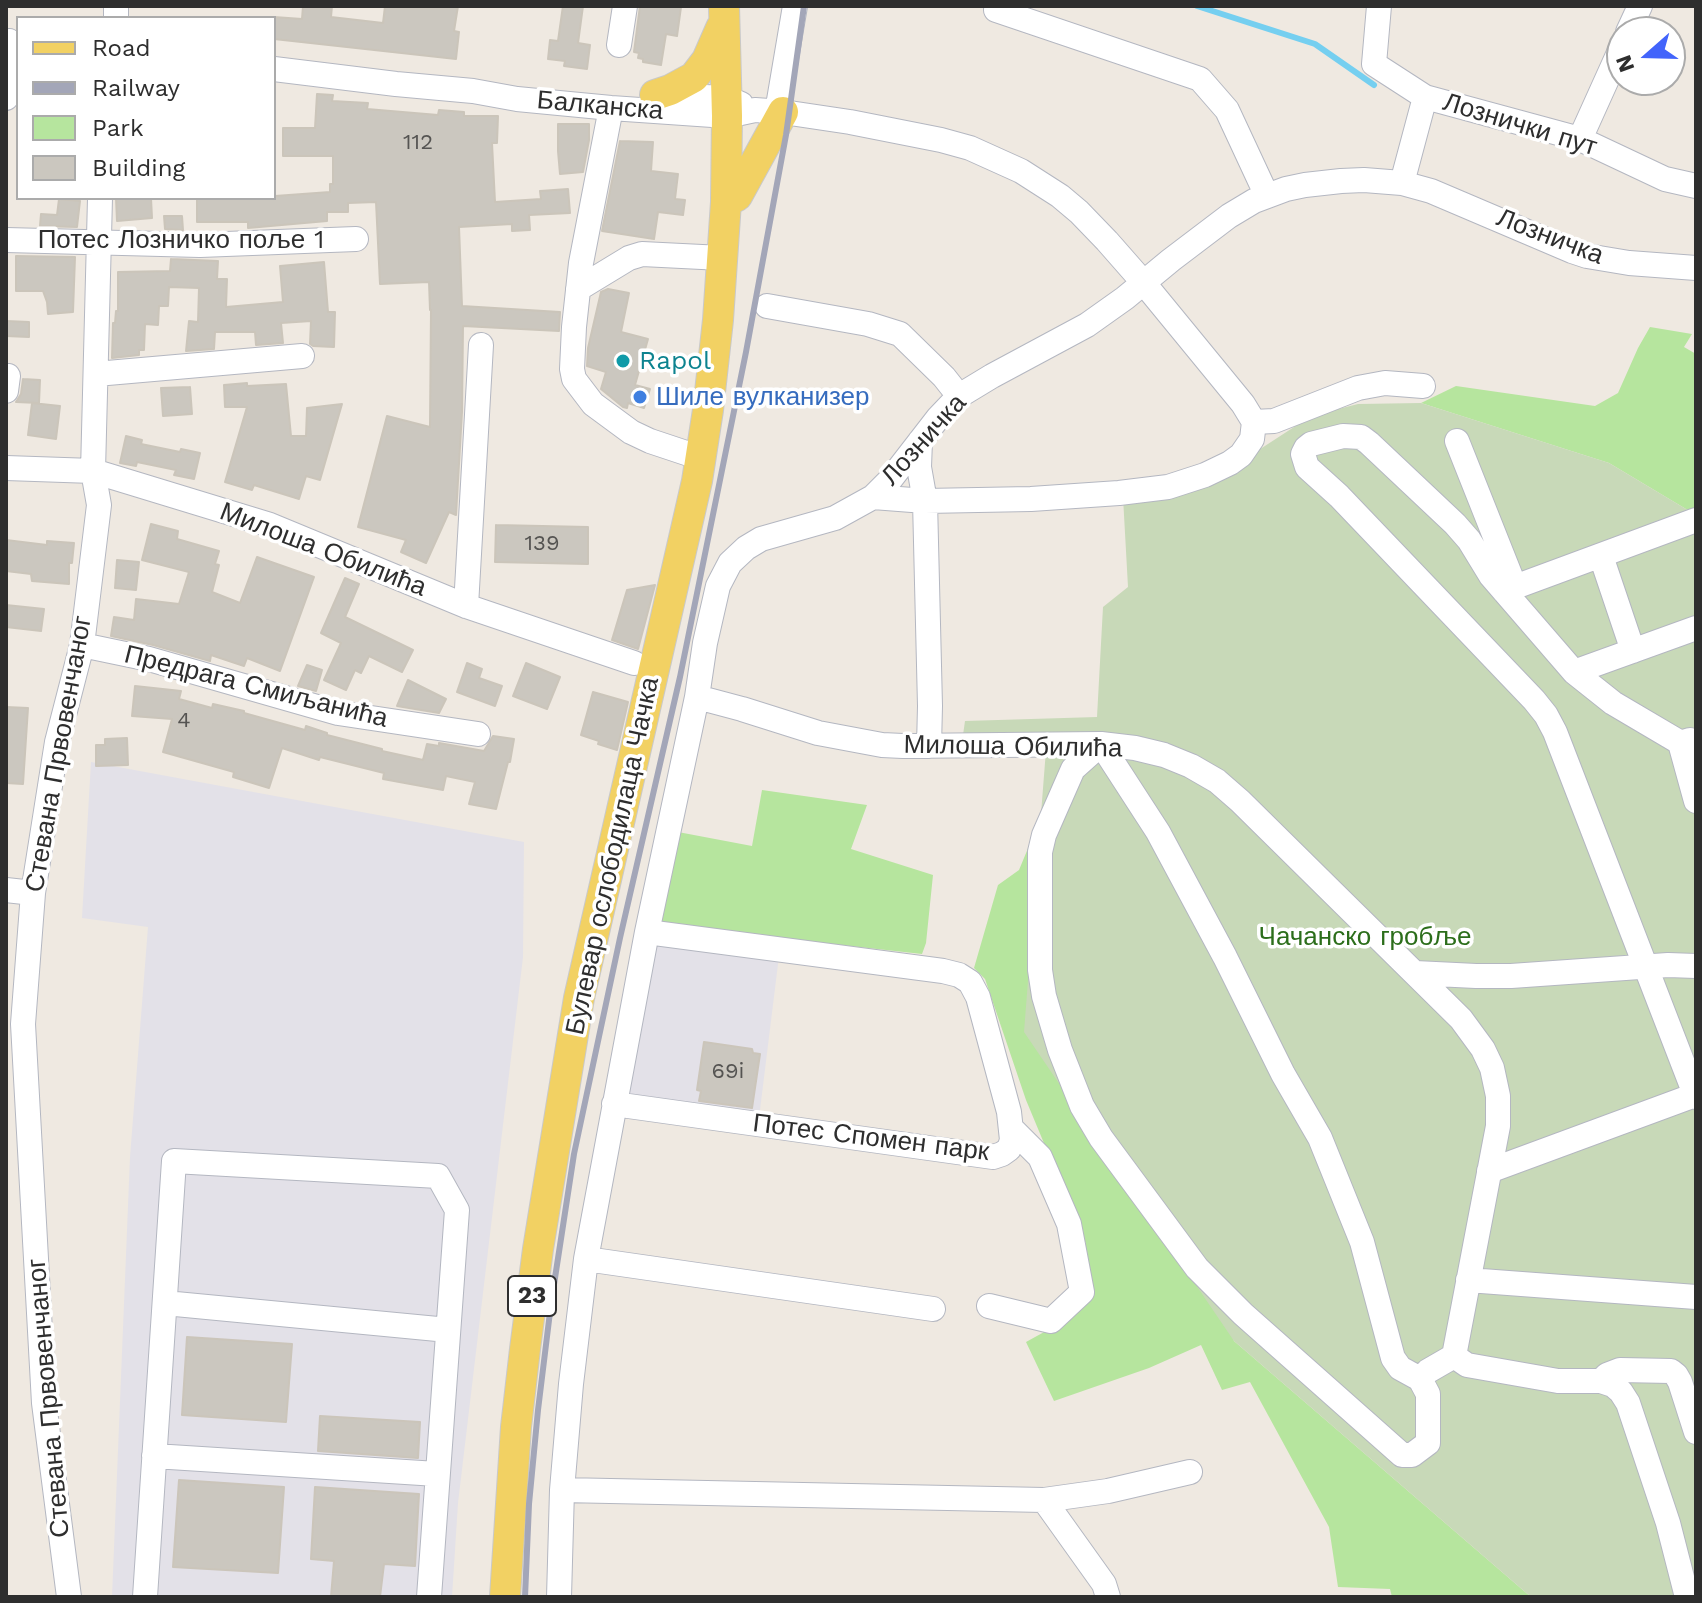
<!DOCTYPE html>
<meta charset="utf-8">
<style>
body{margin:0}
#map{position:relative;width:1702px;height:1603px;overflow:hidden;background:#efe9e1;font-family:"Work Sans",sans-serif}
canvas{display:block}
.frame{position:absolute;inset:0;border:8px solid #2e2e2e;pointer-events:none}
.legend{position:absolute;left:16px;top:16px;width:260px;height:184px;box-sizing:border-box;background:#fff;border:2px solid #ababab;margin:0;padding:10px 14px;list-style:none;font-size:24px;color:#2e2e2e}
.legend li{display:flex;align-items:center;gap:16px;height:40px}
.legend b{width:40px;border:2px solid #ababab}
.north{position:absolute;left:1606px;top:16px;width:80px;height:80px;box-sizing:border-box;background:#fff;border:2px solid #ababab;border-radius:50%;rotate:250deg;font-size:22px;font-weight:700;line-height:32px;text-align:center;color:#2e2e2e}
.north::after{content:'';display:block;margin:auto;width:28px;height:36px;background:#4264fb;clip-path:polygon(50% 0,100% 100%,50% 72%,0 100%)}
</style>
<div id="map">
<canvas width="1702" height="1603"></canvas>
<div class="frame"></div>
<ul class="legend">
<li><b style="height:10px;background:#f2d163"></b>Road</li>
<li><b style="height:10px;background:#a3a6b8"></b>Railway</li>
<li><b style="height:22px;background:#b6e59e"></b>Park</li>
<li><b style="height:22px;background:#cbc7bf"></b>Building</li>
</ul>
<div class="north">N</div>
</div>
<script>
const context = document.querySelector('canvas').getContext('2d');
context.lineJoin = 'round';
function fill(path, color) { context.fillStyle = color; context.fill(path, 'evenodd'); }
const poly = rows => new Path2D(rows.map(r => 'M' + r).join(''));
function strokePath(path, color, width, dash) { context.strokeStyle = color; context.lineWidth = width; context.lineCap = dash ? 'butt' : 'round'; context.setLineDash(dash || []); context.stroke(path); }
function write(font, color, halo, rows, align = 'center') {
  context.font = font + ' "Work Sans",sans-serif'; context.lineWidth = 7; context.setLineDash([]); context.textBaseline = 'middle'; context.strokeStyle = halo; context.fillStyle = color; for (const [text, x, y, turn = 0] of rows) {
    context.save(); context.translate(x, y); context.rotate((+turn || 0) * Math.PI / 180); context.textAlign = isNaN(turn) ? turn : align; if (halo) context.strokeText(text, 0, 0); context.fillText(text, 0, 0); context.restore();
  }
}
fill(poly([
 [91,762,524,842,523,957,458,1503,452,1597,112,1597,130,1157,148,927,82,918],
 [653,941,779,956,759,1118,638,1102,627,1091]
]), '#e3e1e8');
fill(poly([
 [1650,327,1692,334,1684,347,1696,354,1696,515,1609,463,1421,403,1456,386,1595,406,1618,393,1638,348],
 [762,790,867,805,851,849,933,875,926,943,922,954,787,939,660,928,678,832,752,846],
 [1041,817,1234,1341,1531,1597,1392,1597,1390,1589,1338,1587,1329,1527,1250,1382,1222,1390,1201,1345,1149,1368,1054,1401,1026,1342,1066,1320,1084,1306,1086,1244,1026,1100,985,979,974,968,998,885,1019,870]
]), '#b6e59e');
fill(poly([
 [1421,403,1609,463,1696,515,1696,1597,1531,1597,1234,1341,1024,1032,1047,737,963,735,965,721,1097,717,1103,607,1128,587,1123,497,1231,468,1311,416,1358,404]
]), '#c8d9b8');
strokePath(poly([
 [1197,6,1315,44,1374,85]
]), '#75cff0', 6);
const building = poly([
 [303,6,332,6,331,17,383,23,385,6,458,6,454,31,459,32,456,59,274,39,274,17,302,19,303,6],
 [563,6,583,6,578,43,590,45,587,69,564,66,565,61,548,59,550,40,558,41,563,6],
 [640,6,681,7,677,36,666,34,661,65,643,62,643,59,638,58,639,53,634,52,640,6],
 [317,94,333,95,332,101,368,103,367,109,438,115,439,110,464,112,464,116,498,116,497,143,492,143,495,202,541,199,540,191,568,189,570,213,529,215,530,230,512,231,512,224,459,227,462,306,560,312,559,331,463,326,462,412,456,515,449,512,426,563,401,552,406,540,358,527,387,416,430,427,431,310,430,310,429,282,380,284,376,202,348,203,348,212,327,212,327,221,248,228,248,222,197,222,197,198,274,198,275,196,330,192,330,184,333,184,333,156,283,156,283,128,315,128,317,94],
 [558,124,589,124,589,140,583,172,560,174,558,151,558,124],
 [620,141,653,142,651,171,678,174,675,199,685,200,683,215,658,212,654,239,602,231,620,141],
 [116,198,151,198,152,218,117,221,116,198],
 [59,199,80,201,77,227,40,226,41,214,57,215,59,199],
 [164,216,182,216,183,230,165,229,164,216],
 [16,256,75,257,73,312,48,314,47,302,43,291,16,291,16,256],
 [171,259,218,261,217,279,227,279,226,307,283,302,280,266,324,262,328,312,335,312,334,347,313,346,310,344,311,321,281,323,283,343,256,345,255,332,215,332,214,349,186,351,189,321,198,322,199,288,169,287,168,306,159,306,158,325,145,324,144,350,139,350,139,355,112,358,113,323,115,323,116,311,118,311,118,272,170,271,171,259],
 [608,289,629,293,621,332,648,339,635,385,650,389,644,408,628,403,627,408,623,407,601,389,606,372,587,366,588,348,601,292,608,289],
 [6,321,29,322,29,337,6,336,6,321],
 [23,379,40,380,39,403,16,402,21,394,23,379],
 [247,383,247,386,286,384,291,436,306,436,307,408,342,404,320,480,306,476,299,499,254,485,252,490,225,482,247,407,225,407,224,385,247,383],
 [190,387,192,414,163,416,161,388,190,387],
 [32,403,60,406,56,439,28,435,32,403],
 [126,436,142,440,141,444,180,452,181,449,200,453,194,479,174,475,176,470,137,462,136,466,120,463,126,436],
 [151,524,178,531,177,539,219,551,215,564,219,565,212,592,240,603,257,557,314,577,280,671,247,658,244,666,211,655,210,661,153,645,111,636,114,617,134,620,136,599,179,604,189,572,142,560,151,524],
 [496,525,588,527,588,564,495,562,496,525],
 [6,540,47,545,47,541,74,543,72,563,69,563,69,584,32,581,31,574,6,571,6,540],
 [117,560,139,562,136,590,115,588,117,560],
 [345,578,359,584,345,617,413,650,402,672,369,656,361,673,355,670,346,690,324,680,341,643,321,633,345,578],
 [655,585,638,649,612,640,627,590,655,585],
 [6,605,44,609,41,631,6,627,6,605],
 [467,663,482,669,479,678,502,686,495,706,457,692,467,663],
 [526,663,560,677,547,709,513,696,526,663],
 [307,665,322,670,316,691,298,686,307,665],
 [408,680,446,699,439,713,397,706,408,680],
 [135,686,181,691,179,699,212,708,213,704,244,711,244,713,305,730,306,726,327,733,327,735,382,749,382,751,423,760,427,744,439,746,439,743,484,751,493,736,514,739,510,762,508,762,496,809,469,804,475,782,446,776,443,790,383,779,384,773,320,757,319,760,282,748,269,788,233,777,234,772,163,752,172,719,132,716,135,686],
 [593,692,628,702,617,750,598,744,599,741,581,735,593,692],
 [6,707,28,708,23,784,6,783,6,707],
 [127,738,128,765,96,766,96,745,105,745,105,739,127,738],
 [704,1042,752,1049,753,1053,760,1054,752,1108,699,1101,701,1091,697,1090,704,1042],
 [187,1337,292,1344,286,1422,182,1415,187,1337],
 [320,1416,420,1422,418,1458,318,1451,320,1416],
 [179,1480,284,1487,278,1573,173,1567,179,1480],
 [315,1487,419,1494,415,1566,384,1564,380,1597,331,1597,334,1561,311,1559,315,1487]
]);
fill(building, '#cbc7bf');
strokePath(building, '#cbc5ba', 2);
const minor = poly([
 [1379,6,1374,64,1425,97,1580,139,1665,179,1696,186],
 [996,10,1200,79,1227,110,1267,196],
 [116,18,116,6],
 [1628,32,1640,6],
 [619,45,625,6],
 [274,69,396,84,473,91,517,99,611,108,727,116,755,110,783,112,850,122,941,140,970,148,1021,171,1060,196,1079,212,1107,241,1143,282,1243,404,1254,422,1252,439,1241,455,1230,463,1205,475,1168,487,1119,493,1031,499,925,501,873,497],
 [659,95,727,98,741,104],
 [6,98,9,41],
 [611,108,581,263,574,327,572,369,574,379,593,404,631,432,650,441,701,458],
 [777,112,795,6],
 [1580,139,1622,46],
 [1402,183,1425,97],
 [6,240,200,245,356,239],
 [578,289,629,258,642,254,722,258],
 [767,306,868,324,900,334,944,377,959,396],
 [96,374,302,356],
 [6,391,8,376],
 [1254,422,1274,421,1358,388,1385,383,1423,386],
 [920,441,919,467,925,501,930,706,929,746],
 [1457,441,1515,587],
 [6,468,93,471,270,525,466,606,634,663],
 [1601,556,1633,651],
 [1504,591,1696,520],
 [466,606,481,345],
 [82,645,149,659,338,713,478,734],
 [1574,672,1696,628],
 [697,697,742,709,818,733,882,745,903,746,1101,744,1135,748,1164,755,1191,766,1217,781,1240,801,1461,1019,1483,1049,1492,1068,1498,1096,1498,1126,1454,1356,1428,1371,1420,1379],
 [1690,740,1680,743,1696,801],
 [1101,744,1158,832,1225,957,1283,1074,1320,1138,1362,1242,1393,1358,1400,1368,1420,1379,1428,1394,1428,1443,1412,1455,1402,1455,1243,1314,1197,1268,1101,1138,1082,1106,1060,1050,1044,996,1040,970,1040,852,1044,835,1073,769,1101,744],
 [1696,752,1613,703,1574,672,1491,576,1469,540,1455,524,1369,443,1361,437,1343,436,1311,444,1306,448,1303,454,1307,467,1339,496,1534,700,1546,715,1555,732,1696,1097],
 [6,890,33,893],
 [1415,973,1476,976,1511,976,1668,965,1696,966],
 [614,1104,993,1157,1002,1154,1009,1149,1012,1140,1009,1112,978,997,970,982,959,975,943,971,647,932],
 [1489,1171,1695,1095],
 [586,1259,933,1309],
 [1468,1280,1696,1297],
 [165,1303,448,1330],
 [989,1306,1051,1321,1082,1292,1069,1224,1040,1157,1012,1129],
 [1454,1356,1467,1365,1558,1381,1601,1381,1613,1385,1621,1392,1628,1403,1668,1523,1687,1597],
 [1601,1381,1607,1375,1620,1370,1671,1371,1676,1375,1680,1382,1696,1432],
 [154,1456,437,1474],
 [562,1490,1044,1500,1104,1584,1108,1597],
 [1044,1500,1108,1491,1190,1472],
 [69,1597,44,1403,23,1024,33,893,57,742,82,645,99,505,93,471,100,198],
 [145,1597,174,1161,438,1176,457,1210,429,1597],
 [559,1597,562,1490,571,1384,586,1259,647,932,697,697,705,643,718,586,730,563,746,548,761,539,835,518,873,497,890,480,938,418,959,396,992,376,1087,325,1125,298,1171,260,1229,216,1254,201,1286,189,1305,185,1341,181,1364,180,1402,183,1431,191,1572,251,1587,256,1629,263,1696,268]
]);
const major = poly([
 [655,95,670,90,694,77,707,60,721,28],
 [726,202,737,196,783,112],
 [505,1597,516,1427,525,1349,538,1249,579,998,697,481,708,410,718,320,726,202,727,116,724,6]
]);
strokePath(minor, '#b4b7c1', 26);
strokePath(major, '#c9c9c9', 32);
strokePath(minor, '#fff', 24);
strokePath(major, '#f2d163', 30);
strokePath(poly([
 [525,1597,529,1504,538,1410,551,1304,574,1154,620,938,680,677,746,352,786,135,804,6]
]), '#a3a6b8', 6);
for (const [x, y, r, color] of [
 [623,361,8,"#0f9aa8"],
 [640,397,8,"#3f7fe0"]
]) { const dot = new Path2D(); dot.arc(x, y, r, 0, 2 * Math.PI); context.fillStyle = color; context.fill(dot); strokePath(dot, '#fff', 3); }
write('22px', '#555452', null, [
 ["112",418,143],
 ["139",542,544],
 ["4",184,721],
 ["69i",728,1072]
]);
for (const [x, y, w] of [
 [532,1296,48]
]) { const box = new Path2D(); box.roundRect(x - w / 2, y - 20, w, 40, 6); context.fillStyle = '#fff'; context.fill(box); strokePath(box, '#2e2e2e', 2); }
write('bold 24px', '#2e2e2e', null, [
 ["23",532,1296]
]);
write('26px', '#2e2e2e', '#fff', [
 ["Балканска",600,106,5],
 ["Лознички пут",1520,125,17],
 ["Лозничка",1550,237,21],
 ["Потес Лозничко поље 1",181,240],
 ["Лозничка",924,440,-48],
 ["Милоша Обилића",323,550,21],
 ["Предрага Смиљанића",256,687,14],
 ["Милоша Обилића",1013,747,1],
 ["Стевана Првовенчаног",59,754,-80],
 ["Булевар ослободилаца Чачка",613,856,-78],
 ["Потес Спомен парк",871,1138,7],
 ["Стевана Првовенчаног",49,1398,-95]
]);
write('26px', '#0d838f', '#fff', [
 ["Rapol",639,361]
], 'left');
write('26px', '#366cbe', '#fff', [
 ["Шиле вулканизер",656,397]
], 'left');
write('26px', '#2c6e1b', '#fff', [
 ["Чачанско гробље",1365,937]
]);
</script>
